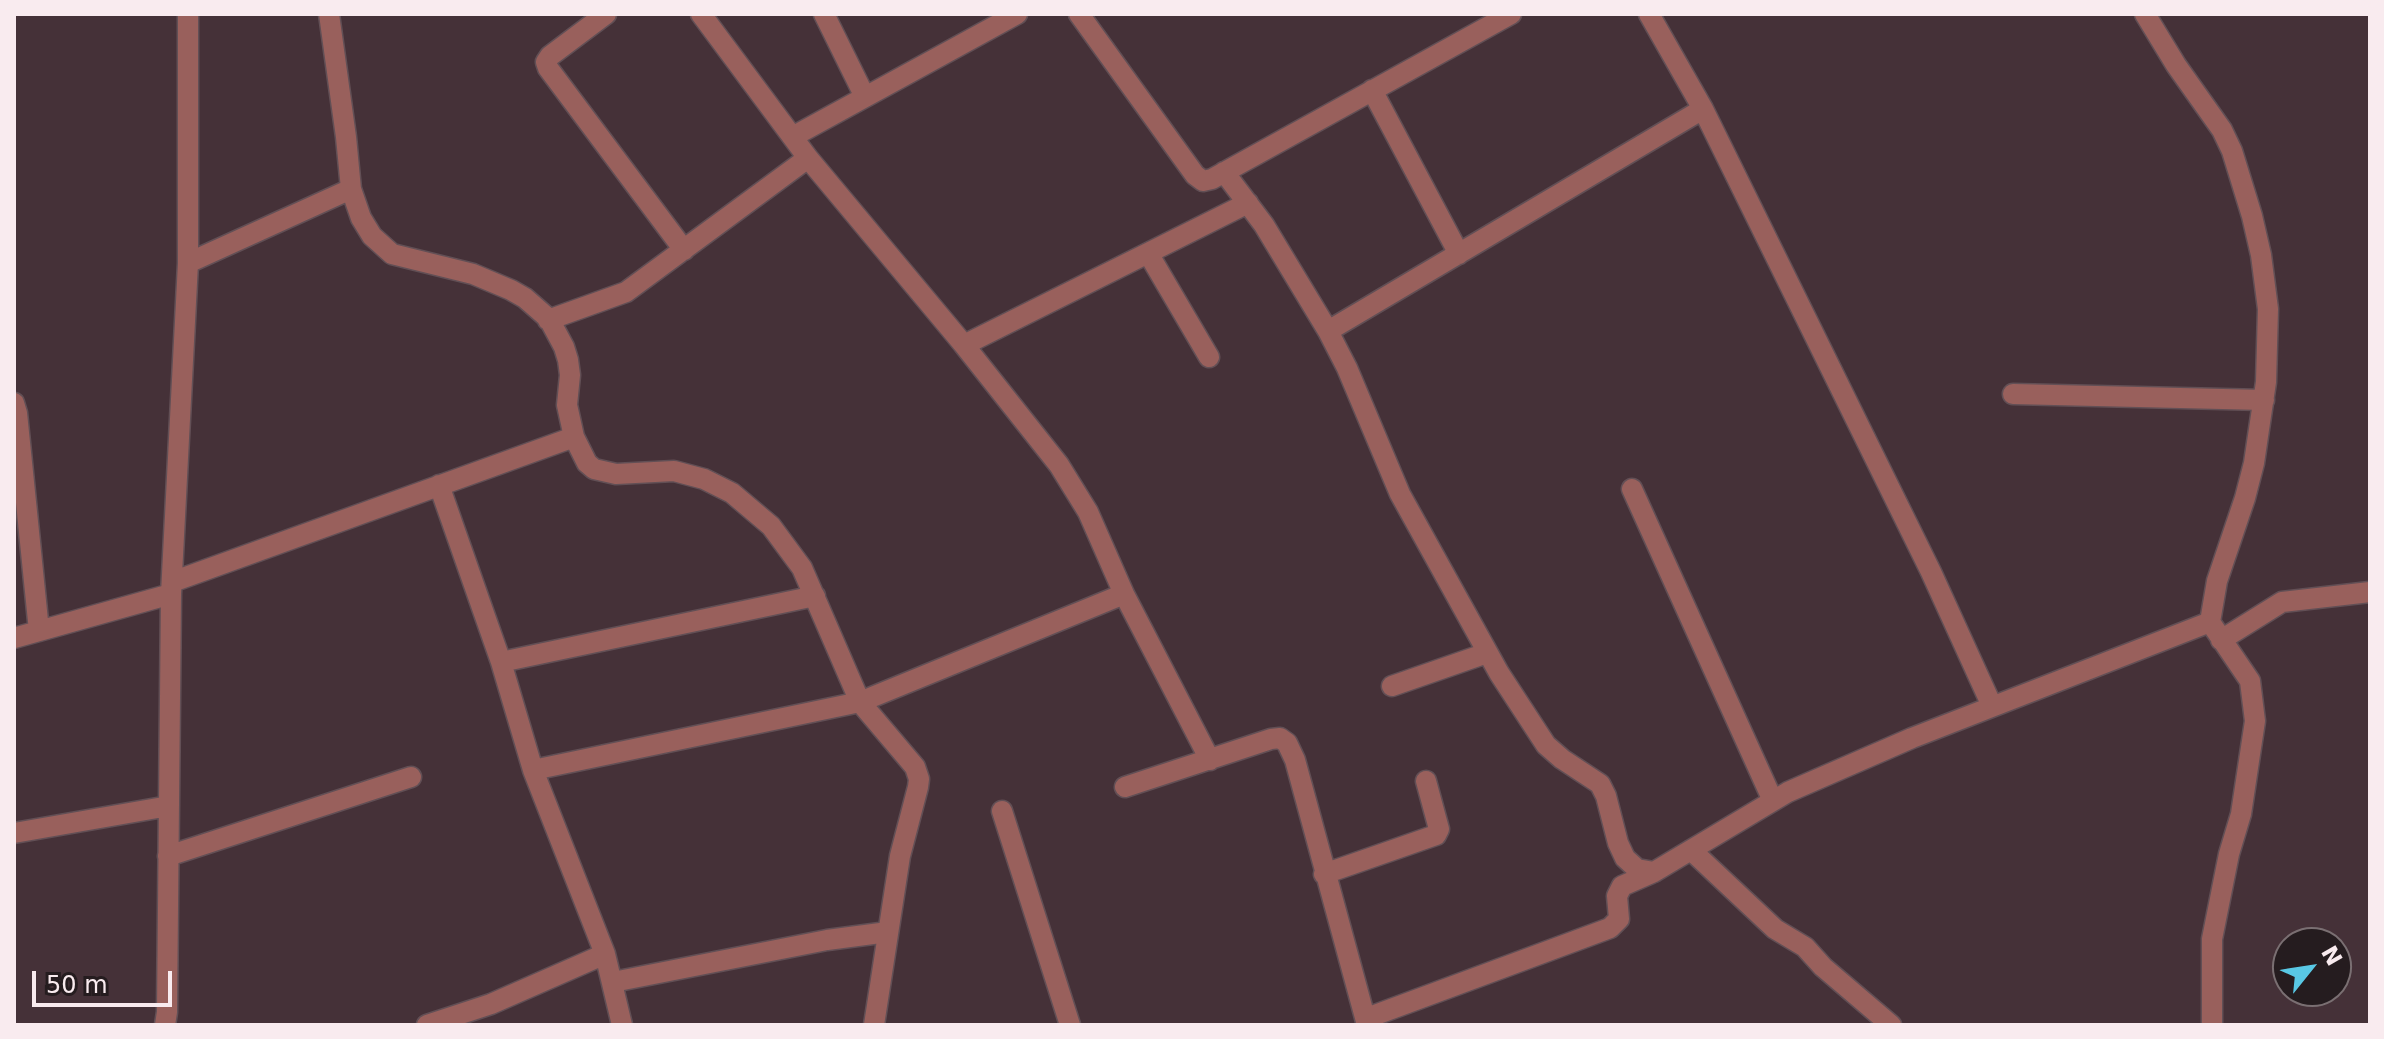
<!DOCTYPE html>
<style>
body{margin:0}
#map{position:relative;width:2384px;height:1039px;overflow:hidden;background:#453138;font-family:"DejaVu Sans",sans-serif}
canvas{display:block}
.frame{position:absolute;inset:0;border:16px solid #f9ebef;pointer-events:none}
.north{position:absolute;left:2272px;top:927px;width:80px;height:80px;box-sizing:border-box;background:#251c1f;border:2px solid #7a6f72;border-radius:50%;rotate:60deg;font-size:22px;font-weight:700;line-height:32px;text-align:center;color:#f9ebef}
.north::after{content:'';display:block;margin:auto;width:28px;height:36px;background:#59c8e5;clip-path:polygon(50% 0,100% 100%,50% 72%,0 100%)}
.scale{position:absolute;left:32px;top:971px;width:140px;height:36px;box-sizing:border-box;border:4px solid #f9ebef;border-top:0;padding-left:10px;font-size:24px;line-height:28px;white-space:nowrap;color:#f9ebef;-webkit-text-stroke:6px #251c1f;paint-order:stroke}
</style>
<div id="map">
<canvas width="2384" height="1039"></canvas>
<div class="frame"></div>
<div class="north">N</div>
<div class="scale">50 m</div>
</div>
<script>
const context = document.querySelector('canvas').getContext('2d');
context.lineJoin = 'round';
const poly = rows => new Path2D(rows.map(r => 'M' + r).join(''));
function strokePath(path, color, width, dash) { context.strokeStyle = color; context.lineWidth = width; context.lineCap = dash ? 'butt' : 'round'; context.setLineDash(dash || []); context.stroke(path); }
const minor = poly([
 [329,14,346,137,351,189,361,218,372,236,392,254,473,274,511,290,525,298,549,319,564,347,568,360,570,375,567,405,574,437,587,463,594,469,616,474,674,471,704,479,732,493,771,526,802,568,860,702,915,767,919,779,918,787,900,856,874,1025],
 [606,14,550,56,546,62,548,68,684,250],
 [701,14,808,158,964,345,1059,465,1088,512,1124,594,1210,760],
 [824,14,865,97],
 [1079,14,1195,175,1203,181,1212,179,1511,14],
 [1649,14,1703,109,1931,572,1992,706],
 [2145,14,2176,65,2222,130,2232,151,2252,216,2261,255,2268,309,2266,382,2254,463,2245,498,2217,581,2210,622,2250,681,2255,721,2241,814,2229,854,2212,939,2212,1025],
 [1372,90,1459,254],
 [794,136,1017,14],
 [1224,172,1264,225,1328,331,1347,368,1400,494,1499,673,1546,745,1562,759,1600,784,1606,796,1618,843,1625,858,1637,869,1654,872],
 [1148,253,1209,357],
 [188,263,351,189],
 [548,320,626,292,808,158],
 [1328,331,1703,109],
 [964,345,1248,203],
 [2013,394,2264,400],
 [14,403,17,413,39,631],
 [439,485,501,662,533,770,605,954,622,1025],
 [1632,489,1773,801],
 [172,582,574,437],
 [14,638,171,594],
 [2221,640,2282,602,2370,592],
 [501,662,815,596],
 [1392,686,1487,653],
 [533,770,860,702,1124,594],
 [1125,787,1271,739,1280,738,1287,743,1295,760,1367,1025],
 [1002,811,1070,1025],
 [14,833,169,806],
 [1691,850,1775,929,1805,947,1823,967,1891,1025],
 [168,856,411,777],
 [1324,874,1436,835,1439,829,1426,781],
 [613,982,827,940,888,932],
 [1367,1018,1610,928,1619,919,1617,896,1622,886,1654,872,1788,792,1912,738,2210,622],
 [165,1025,167,1012,171,594,188,263,188,14],
 [427,1025,491,1004,605,954]
]);
strokePath(minor, '#624f55', 23);
strokePath(minor, '#99605c', 20);
</script>
